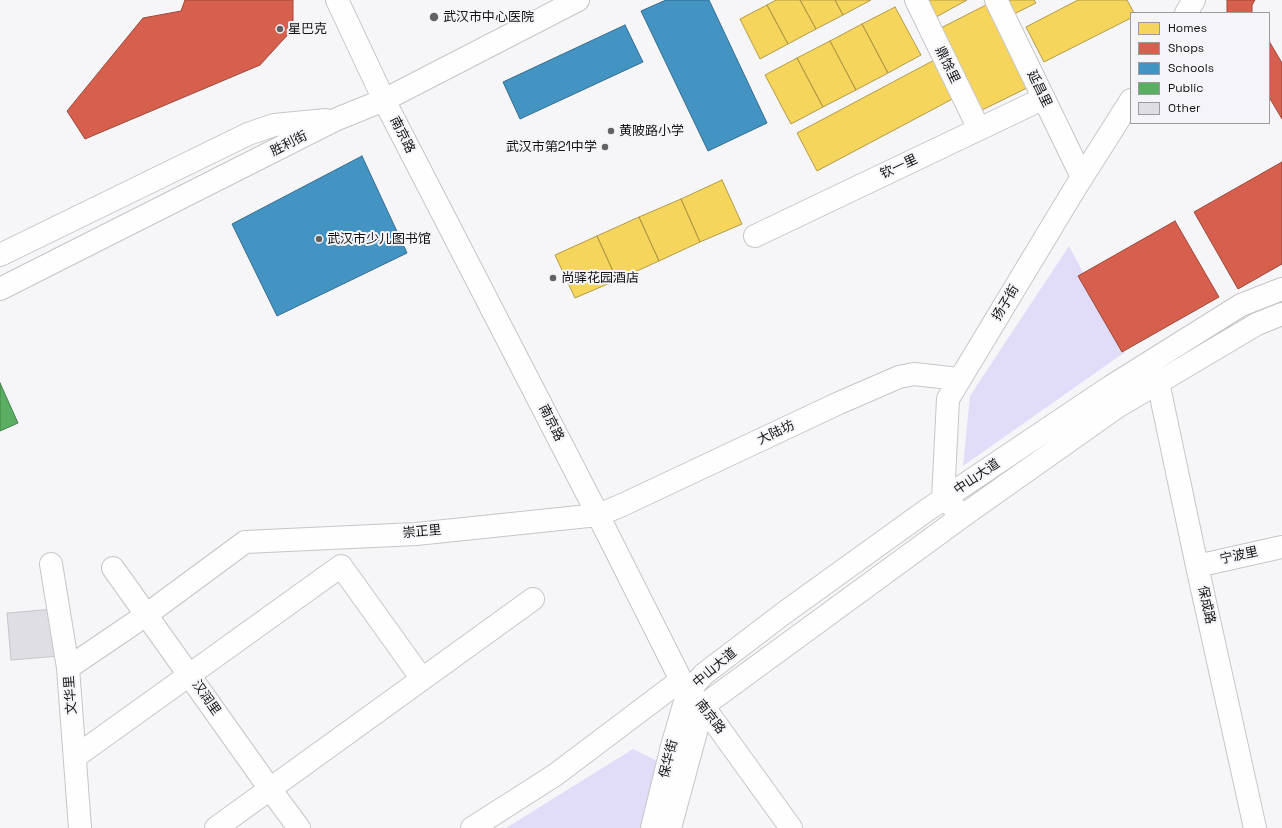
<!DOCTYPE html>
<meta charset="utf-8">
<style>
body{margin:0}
#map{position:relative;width:1282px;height:828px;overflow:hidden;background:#f6f5f8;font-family:"Space Grotesk",sans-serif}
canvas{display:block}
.legend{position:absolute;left:1130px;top:12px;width:140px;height:112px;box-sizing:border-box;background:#f5f4f9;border:1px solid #9b9a9d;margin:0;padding:5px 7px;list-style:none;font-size:12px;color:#131314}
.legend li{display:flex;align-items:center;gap:8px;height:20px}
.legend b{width:20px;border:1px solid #9b9a9d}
</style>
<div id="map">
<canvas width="1282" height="828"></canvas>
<ul class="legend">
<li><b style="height:11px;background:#f6d55c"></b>Homes</li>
<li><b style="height:11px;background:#d6604d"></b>Shops</li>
<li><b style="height:11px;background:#4393c3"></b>Schools</li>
<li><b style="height:11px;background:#5aae61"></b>Public</li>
<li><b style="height:11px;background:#dfdee5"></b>Other</li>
</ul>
</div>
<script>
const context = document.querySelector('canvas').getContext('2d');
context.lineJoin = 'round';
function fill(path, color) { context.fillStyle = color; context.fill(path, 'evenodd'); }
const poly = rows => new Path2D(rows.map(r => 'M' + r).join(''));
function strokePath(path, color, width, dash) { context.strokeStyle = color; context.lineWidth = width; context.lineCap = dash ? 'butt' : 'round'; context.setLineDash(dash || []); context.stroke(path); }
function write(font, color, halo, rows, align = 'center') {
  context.font = font + ' "Space Grotesk","Noto Sans SC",sans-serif'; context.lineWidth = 4; context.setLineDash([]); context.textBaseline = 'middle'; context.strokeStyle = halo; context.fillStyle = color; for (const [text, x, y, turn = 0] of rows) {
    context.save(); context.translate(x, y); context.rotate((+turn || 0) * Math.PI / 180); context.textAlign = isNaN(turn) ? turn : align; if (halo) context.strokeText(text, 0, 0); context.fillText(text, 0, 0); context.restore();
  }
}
fill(poly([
 [1069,246,1125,352,963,466,970,396],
 [633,749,665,765,647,828,506,828]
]), '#e1dcf8');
const homes = poly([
 [776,0,800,0,816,29,788,44,767,5,776,0],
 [800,0,835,0,843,15,816,29,800,0],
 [835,0,871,0,843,15,835,0],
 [919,0,967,0,929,21,919,0],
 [1007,0,1034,0,1036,3,1014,14,1007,0],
 [1078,0,1127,0,1134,13,1131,13,1131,18,1044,62,1026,27,1078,0],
 [988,4,1031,86,976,113,935,31,988,4],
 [767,5,788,44,760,59,740,19,767,5],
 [895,7,921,55,888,73,862,24,895,7],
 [862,24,888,73,856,90,830,41,862,24],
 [830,41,856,90,823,107,797,58,830,41],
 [940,57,960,95,817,171,797,133,940,57],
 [797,58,823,107,791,124,765,75,797,58],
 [722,180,742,224,700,242,681,199,722,180],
 [681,199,700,242,659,261,639,217,681,199],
 [639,217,659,261,617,280,597,236,639,217],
 [597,236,617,280,575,298,555,255,597,236]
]);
fill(homes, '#f6d55c');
strokePath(homes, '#b29b46', 1);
const shops = poly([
 [185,0,293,0,293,29,260,65,85,139,67,111,143,18,181,11,185,0],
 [1227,0,1255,0,1252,5,1252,13,1227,13,1227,0],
 [1269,41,1282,63,1282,119,1269,97,1269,41],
 [1282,162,1282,264,1238,289,1194,212,1282,162],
 [1175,221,1219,297,1122,352,1078,276,1175,221]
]);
fill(shops, '#d6604d');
strokePath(shops, '#9c493c', 1);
const schools = poly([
 [666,0,709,0,767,123,708,151,641,11,666,0],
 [625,25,643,62,520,119,503,82,625,25],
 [362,156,407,253,277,316,232,224,362,156]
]);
fill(schools, '#4393c3');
strokePath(schools, '#356d8e', 1);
const public = poly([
 [0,383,18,423,0,431,0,383]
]);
fill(public, '#5aae61');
strokePath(public, '#45804a', 1);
const building = poly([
 [55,609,60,656,11,660,7,613,55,609]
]);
fill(building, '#dfdee5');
strokePath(building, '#c6c5c7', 1);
const minor = poly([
 [337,0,384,100,598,515,681,680,688,691,703,706,791,828],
 [916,0,979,129],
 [996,0,1082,177],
 [1186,13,1194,0],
 [755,236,1038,101,1044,100],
 [0,255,248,134,274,125,326,120],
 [0,289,337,119,384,100,578,0],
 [1158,382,1197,566,1255,828],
 [964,515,943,499,948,399,1074,190,1131,100],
 [51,564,68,668,80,828],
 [1197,566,1282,547],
 [113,568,270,789,299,828],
 [68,668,146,615,245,542,416,534,598,515,620,506,839,403,899,377,914,374,959,379],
 [75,757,341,566,422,679],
 [216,828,533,599],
 [472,828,555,775,681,680]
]);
const major = poly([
 [652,828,672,746,688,691,704,674,784,613,927,510,1110,387,1241,305,1282,289],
 [670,828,703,706,964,515,1117,407,1257,324,1282,314]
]);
strokePath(minor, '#c6c6c8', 24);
strokePath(major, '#c6c6c8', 24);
strokePath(minor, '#fefefe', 22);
strokePath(major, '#fefefe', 22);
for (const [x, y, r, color] of [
 [434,17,5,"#626264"],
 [280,29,4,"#626264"],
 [611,131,4,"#626264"],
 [605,147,4,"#626264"],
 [319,239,4,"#626264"],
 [553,278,4,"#626264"]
]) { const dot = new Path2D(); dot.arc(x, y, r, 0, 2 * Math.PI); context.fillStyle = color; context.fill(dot); strokePath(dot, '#f5f4f9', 1.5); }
write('13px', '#131314', '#f5f4f9', [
 ["武汉市中心医院",443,17],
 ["星巴克",288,29],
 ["黄陂路小学",619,131],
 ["武汉市第21中学",597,147,"right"],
 ["武汉市少儿图书馆",327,239],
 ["尚驿花园酒店",561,278]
], 'left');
write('13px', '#131314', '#f5f4f9', [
 ["鼎馀里",947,65,64],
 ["延昌里",1039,89,64],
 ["南京路",402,135,63],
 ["胜利街",289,144,-27],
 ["钦一里",899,167,-25],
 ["扬子街",1006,303,-59],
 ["南京路",551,423,63],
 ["大陆坊",776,433,-25],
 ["中山大道",977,477,-34],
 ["崇正里",422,532,-5],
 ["宁波里",1239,556,-12],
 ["保成路",1206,605,78],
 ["中山大道",715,668,-40],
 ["文华里",71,695,-94],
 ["汉润里",206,698,55],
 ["南京路",710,717,52],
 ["保华街",669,759,-76]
]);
</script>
